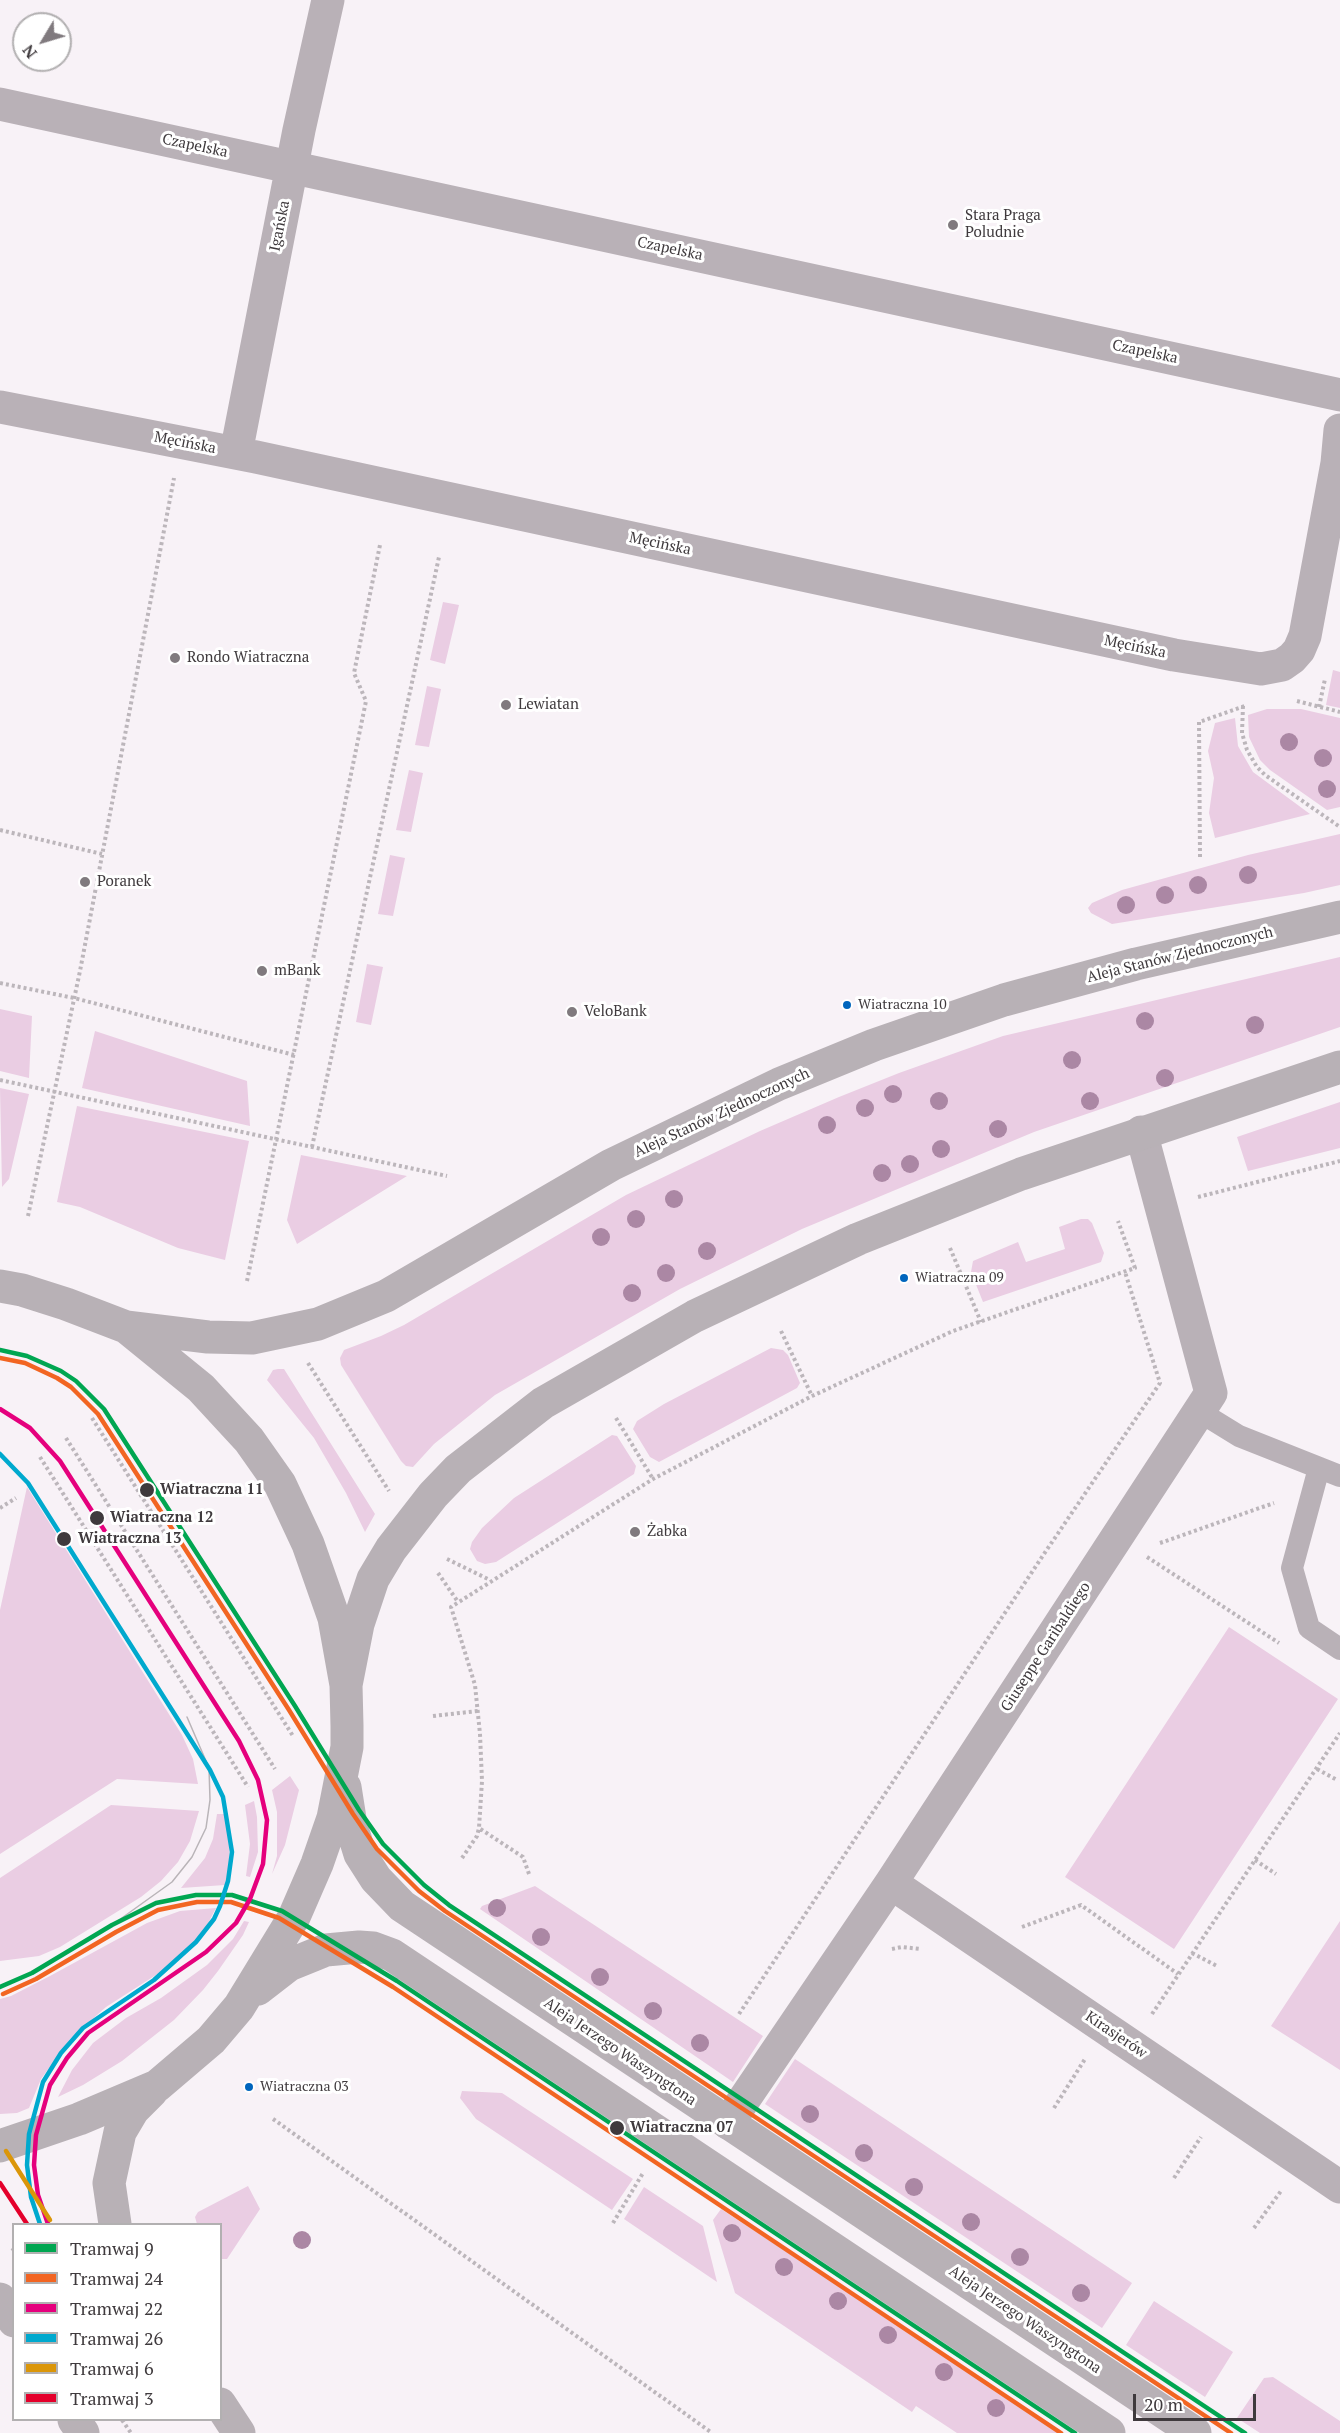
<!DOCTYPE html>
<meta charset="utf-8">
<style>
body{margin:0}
#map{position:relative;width:1340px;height:2433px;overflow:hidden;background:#f8f2f7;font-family:"PT Serif",serif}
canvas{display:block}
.legend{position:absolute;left:12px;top:2223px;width:210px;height:198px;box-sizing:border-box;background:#fff;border:2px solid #b2b0b1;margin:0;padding:8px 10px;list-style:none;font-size:18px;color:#3f3a3d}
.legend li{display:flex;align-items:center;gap:12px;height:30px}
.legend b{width:30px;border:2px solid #b2b0b1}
.north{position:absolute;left:12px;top:12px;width:60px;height:60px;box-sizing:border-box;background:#fff;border:2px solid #b2b0b1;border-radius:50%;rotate:232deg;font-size:16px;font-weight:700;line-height:24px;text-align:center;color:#3f3a3d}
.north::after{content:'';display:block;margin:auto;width:21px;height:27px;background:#807a7e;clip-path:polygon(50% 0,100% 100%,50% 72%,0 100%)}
.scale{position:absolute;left:1133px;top:2394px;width:123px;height:27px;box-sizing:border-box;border:3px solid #3f3a3d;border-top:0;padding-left:8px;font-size:18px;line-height:21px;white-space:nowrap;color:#3f3a3d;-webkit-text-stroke:4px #fff;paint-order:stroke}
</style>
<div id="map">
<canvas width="1340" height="2433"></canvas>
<ul class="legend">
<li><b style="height:8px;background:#00a651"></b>Tramwaj 9</li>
<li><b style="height:8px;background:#f26522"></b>Tramwaj 24</li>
<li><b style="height:8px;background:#e5007d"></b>Tramwaj 22</li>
<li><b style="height:8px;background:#00a9ce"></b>Tramwaj 26</li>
<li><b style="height:8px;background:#db9609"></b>Tramwaj 6</li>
<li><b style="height:8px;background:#e4002b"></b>Tramwaj 3</li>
</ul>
<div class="north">N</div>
<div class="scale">20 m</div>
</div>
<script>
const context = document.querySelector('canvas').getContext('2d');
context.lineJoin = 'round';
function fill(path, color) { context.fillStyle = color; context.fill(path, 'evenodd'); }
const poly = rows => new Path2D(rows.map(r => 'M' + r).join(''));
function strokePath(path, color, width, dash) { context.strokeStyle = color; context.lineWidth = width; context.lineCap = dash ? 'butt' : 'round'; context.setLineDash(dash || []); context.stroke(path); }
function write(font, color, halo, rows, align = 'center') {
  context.font = font + ' "PT Serif",serif'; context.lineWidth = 6; context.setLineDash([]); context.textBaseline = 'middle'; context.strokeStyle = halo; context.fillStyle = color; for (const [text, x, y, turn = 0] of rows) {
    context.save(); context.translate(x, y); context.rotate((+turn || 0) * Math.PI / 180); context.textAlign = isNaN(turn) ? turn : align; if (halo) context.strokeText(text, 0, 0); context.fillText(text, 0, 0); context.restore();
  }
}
fill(poly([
 [443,602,459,605,445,664,430,660],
 [1333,670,1340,672,1340,708,1326,705],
 [427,686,441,689,429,747,415,745],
 [1267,709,1301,709,1340,718,1340,807,1327,810,1270,770,1260,760,1249,737,1248,715],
 [1235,718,1238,746,1253,772,1310,814,1215,838,1209,813,1214,778,1208,751,1215,723],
 [409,770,423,773,411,832,396,830],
 [1340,834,1340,885,1304,893,1112,924,1091,913,1088,908,1092,903,1122,890,1248,855],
 [390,855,405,858,393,916,378,914],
 [1340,957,1340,1027,1034,1132,802,1229,680,1289,495,1395,434,1444,413,1467,406,1466,401,1461,341,1365,340,1358,344,1350,381,1336,404,1325,626,1195,760,1131,839,1097,899,1073,1003,1036],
 [367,964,383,967,371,1025,356,1022],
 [0,1009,32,1016,29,1078,0,1071],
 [95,1031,247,1081,250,1126,82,1088],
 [0,1088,29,1094,9,1179,2,1187],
 [1340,1102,1340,1148,1248,1171,1237,1137],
 [77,1106,249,1141,225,1260,178,1248,80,1207,57,1202],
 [301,1155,407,1176,297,1244,287,1220],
 [1081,1219,1088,1219,1092,1223,1104,1253,1101,1262,983,1302,971,1272,973,1261,1018,1242,1026,1262,1065,1249,1059,1227],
 [771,1348,783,1350,788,1355,800,1383,797,1388,659,1462,650,1457,633,1429,637,1421,664,1404],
 [278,1369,284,1369,375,1514,365,1532,346,1493,314,1438,267,1380,273,1370],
 [612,1435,617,1436,636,1466,634,1474,496,1562,485,1564,477,1561,470,1549,472,1542,482,1528,514,1498],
 [27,1487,182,1735,193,1759,198,1784,117,1779,0,1854,0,1610],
 [1229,1627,1338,1699,1174,1949,1065,1877],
 [290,1776,299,1790,285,1845,272,1874,277,1856,277,1812,272,1790],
 [254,1801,257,1817,258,1852,250,1877,246,1876,250,1844,245,1805],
 [111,1805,199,1811,190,1841,178,1862,161,1881,141,1897,60,1947,39,1956,0,1961,0,1878],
 [217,1814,226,1814,230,1829,229,1868,225,1885,181,1888,205,1858,213,1839],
 [535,1886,763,2036,733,2082,480,1909,482,1906],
 [216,1908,204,1931,185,1953,173,1964,106,2007,70,2039,41,2079,29,2108,17,2113,0,2114,0,1999,11,1996,50,1976,147,1923,180,1911],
 [244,1921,249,1922,243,1935,218,1971,203,1990,174,2020,122,2061,83,2085,58,2097,72,2070,93,2043,126,2018,161,1998,207,1965,233,1939],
 [1340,1921,1340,2070,1271,2026],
 [795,2059,1132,2283,1102,2328,765,2104],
 [462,2091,502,2093,633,2179,612,2210,476,2119,460,2098],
 [248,2186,260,2209,227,2259,221,2259,220,2224,197,2224,195,2217,198,2212],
 [644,2187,703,2226,717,2282,624,2219],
 [721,2209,1064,2433,957,2433,916,2406,912,2412,735,2293,713,2220],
 [1154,2301,1233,2352,1205,2397,1126,2345],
 [1273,2377,1340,2421,1340,2433,1260,2433,1237,2418,1264,2378]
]), '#eacde3');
strokePath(poly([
 [1297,701,1340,712],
 [1243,706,1242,733,1247,750,1257,767,1265,775,1340,827],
 [1319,707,1325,679],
 [0,830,102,854],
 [1200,857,1199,722,1245,706],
 [0,983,74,998,294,1055],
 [0,1080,447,1176],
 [312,1147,439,557],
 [1198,1197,1340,1161],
 [28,1216,80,971,174,478],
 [950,1248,981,1322],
 [247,1281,366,701,354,673,380,545],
 [781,1331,812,1396],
 [308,1363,389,1491],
 [92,1418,293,1736],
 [616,1418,653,1479],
 [66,1438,275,1769],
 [40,1457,248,1787],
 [0,1508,16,1498],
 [1160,1543,1274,1503],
 [1147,1557,1279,1643],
 [447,1559,490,1580],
 [438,1573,458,1602],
 [433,1716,478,1711],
 [1317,1769,1337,1780],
 [462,1858,477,1836,479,1828],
 [1255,1860,1276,1874],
 [529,1874,523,1857,479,1828,482,1781,480,1734,475,1685,451,1607,653,1479,812,1396,953,1331,1135,1268,1118,1221],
 [1022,1927,1081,1905,1178,1974],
 [892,1949,902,1947,920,1949],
 [1192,1953,1217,1966],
 [739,2014,1046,1551,1160,1383,1125,1272],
 [1152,2014,1340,1733],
 [1054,2108,1085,2059],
 [273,2119,712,2433],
 [1174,2178,1201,2137],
 [613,2223,643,2173],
 [1254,2228,1281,2191],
 [12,2248,14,2250],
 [122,2420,131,2433]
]), '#bcb6bb', 4, [3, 3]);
strokePath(poly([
 [1200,1412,1239,1436,1340,1476],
 [1319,1468,1292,1568,1309,1628,1340,1649]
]), '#b9b1b7', 22);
strokePath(poly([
 [0,104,1340,395],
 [0,407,256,457,1174,655,1261,669,1282,665,1292,658,1299,650,1305,636,1337,463,1340,430],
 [236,453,299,130,328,0],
 [891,1883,1340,2187],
 [728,2123,891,1883,1211,1393,1141,1132]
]), '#b9b1b7', 33);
strokePath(poly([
 [0,1286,22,1290,66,1304,126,1327,201,1388,249,1440,280,1484,308,1544,334,1618,346,1685,347,1726,347,1747,333,1818,317,1864,294,1917,239,2007,211,2040,157,2086,79,2119,0,2146],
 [126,1327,208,1337,252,1338,318,1324,386,1296,611,1165,779,1084,874,1045,1004,1000,1136,964,1340,917],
 [346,1685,358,1624,373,1579,391,1549,433,1495,458,1469,543,1403,695,1316,858,1239,1021,1174,1340,1067],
 [345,1787,351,1825,360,1854,376,1879,402,1906,1195,2433],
 [258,1989,289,1965,326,1950,359,1947,373,1948,392,1955,1109,2433],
 [115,2224,109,2183,120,2132,133,2110,152,2091],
 [0,2299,14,2321],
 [220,2404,239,2433],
 [74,2420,83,2433]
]), '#b8b1b6', 33);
strokePath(poly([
 [112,1925,172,1882,192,1857,206,1828,210,1800,209,1768,187,1717]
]), '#b9b4b8', 1.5);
strokePath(poly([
 [0,1350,27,1356,61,1371,76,1381,104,1409,295,1706,359,1810,383,1844,424,1885,449,1905,1245,2433],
 [0,1987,32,1973,112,1925,156,1903,196,1895,232,1895,282,1911,397,1981,1075,2433]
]), '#00a651', 4.5);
strokePath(poly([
 [0,1358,25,1363,57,1378,71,1387,98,1414,289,1710,353,1814,377,1849,419,1891,445,1911,1231,2433],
 [3,1994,36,1979,116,1932,158,1910,197,1902,231,1902,279,1918,393,1987,1061,2433]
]), '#f26522', 4.5);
strokePath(poly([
 [0,1409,30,1428,60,1461,239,1741,258,1780,267,1820,263,1864,250,1899,236,1923,206,1952,88,2033,67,2058,50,2085,36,2135,34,2165,38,2195,48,2224]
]), '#e5007d', 4.5);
strokePath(poly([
 [0,1454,28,1483,210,1770,223,1797,232,1852,228,1881,220,1906,214,1919,196,1942,154,1980,83,2028,61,2053,43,2082,29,2134,27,2165,31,2197,40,2224]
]), '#00a9ce', 4.5);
strokePath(poly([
 [6,2151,50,2220]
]), '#db9609', 4.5);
strokePath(poly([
 [0,2183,27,2224]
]), '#e4002b', 4.5);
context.fillStyle = '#ab87a4';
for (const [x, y] of [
 [1289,742],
 [1323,758],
 [1327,789],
 [1248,875],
 [1198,885],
 [1165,895],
 [1126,905],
 [1145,1021],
 [1255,1025],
 [1072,1060],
 [1165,1078],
 [893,1094],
 [939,1101],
 [1090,1101],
 [865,1108],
 [827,1125],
 [998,1129],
 [941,1149],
 [910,1164],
 [882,1173],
 [674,1199],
 [636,1219],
 [601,1237],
 [707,1251],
 [666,1273],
 [632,1293],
 [497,1908],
 [541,1937],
 [600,1977],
 [653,2011],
 [700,2043],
 [810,2114],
 [864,2153],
 [914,2187],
 [971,2222],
 [732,2233],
 [302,2240],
 [1020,2257],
 [784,2267],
 [1081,2293],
 [838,2301],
 [888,2335],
 [944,2372],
 [996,2408]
]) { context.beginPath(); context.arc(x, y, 9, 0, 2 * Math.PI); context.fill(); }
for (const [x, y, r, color] of [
 [953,225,6,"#807a7e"],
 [175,658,6,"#807a7e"],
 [506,705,6,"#807a7e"],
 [85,882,6,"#807a7e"],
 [262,971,6,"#807a7e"],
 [847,1005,5,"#0065bd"],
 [572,1012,6,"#807a7e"],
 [904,1278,5,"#0065bd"],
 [147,1490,8,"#3f3a3d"],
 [97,1518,8,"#3f3a3d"],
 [635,1532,6,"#807a7e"],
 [64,1539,8,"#3f3a3d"],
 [249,2087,5,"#0065bd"],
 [617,2128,8,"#3f3a3d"]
]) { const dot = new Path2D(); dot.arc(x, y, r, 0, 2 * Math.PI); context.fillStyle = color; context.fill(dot); strokePath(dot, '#fff', 2); }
write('14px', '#3f3a3d', '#fff', [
 ["Wiatraczna 10",858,1005],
 ["Wiatraczna 09",915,1278],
 ["Wiatraczna 03",260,2087]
], 'left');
write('15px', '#3f3a3d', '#fff', [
 ["Czapelska",195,146,12],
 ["Igańska",280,226,-79],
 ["Czapelska",670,249,12],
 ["Czapelska",1145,352,12],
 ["Męcińska",185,443,11],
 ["Męcińska",660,544,12],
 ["Męcińska",1135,647,12],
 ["Aleja Stanów Zjednoczonych",1180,955,-14],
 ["Aleja Stanów Zjednoczonych",722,1113,-25],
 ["Giuseppe Garibaldiego",1046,1647,-57],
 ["Kirasjerów",1116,2035,34],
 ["Aleja Jerzego Waszyngtona",620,2052,34],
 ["Aleja Jerzego Waszyngtona",1025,2320,34]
]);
write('15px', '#3f3a3d', '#fff', [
 ["Stara Praga",965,216],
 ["Poludnie",965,233],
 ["Rondo Wiatraczna",187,658],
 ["Lewiatan",518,705],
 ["Poranek",97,882],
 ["mBank",274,971],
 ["VeloBank",584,1012],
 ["Żabka",647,1532]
], 'left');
write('bold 15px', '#3f3a3d', '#fff', [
 ["Wiatraczna 11",160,1490],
 ["Wiatraczna 12",110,1518],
 ["Wiatraczna 13",78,1539],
 ["Wiatraczna 07",630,2128]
], 'left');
</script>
